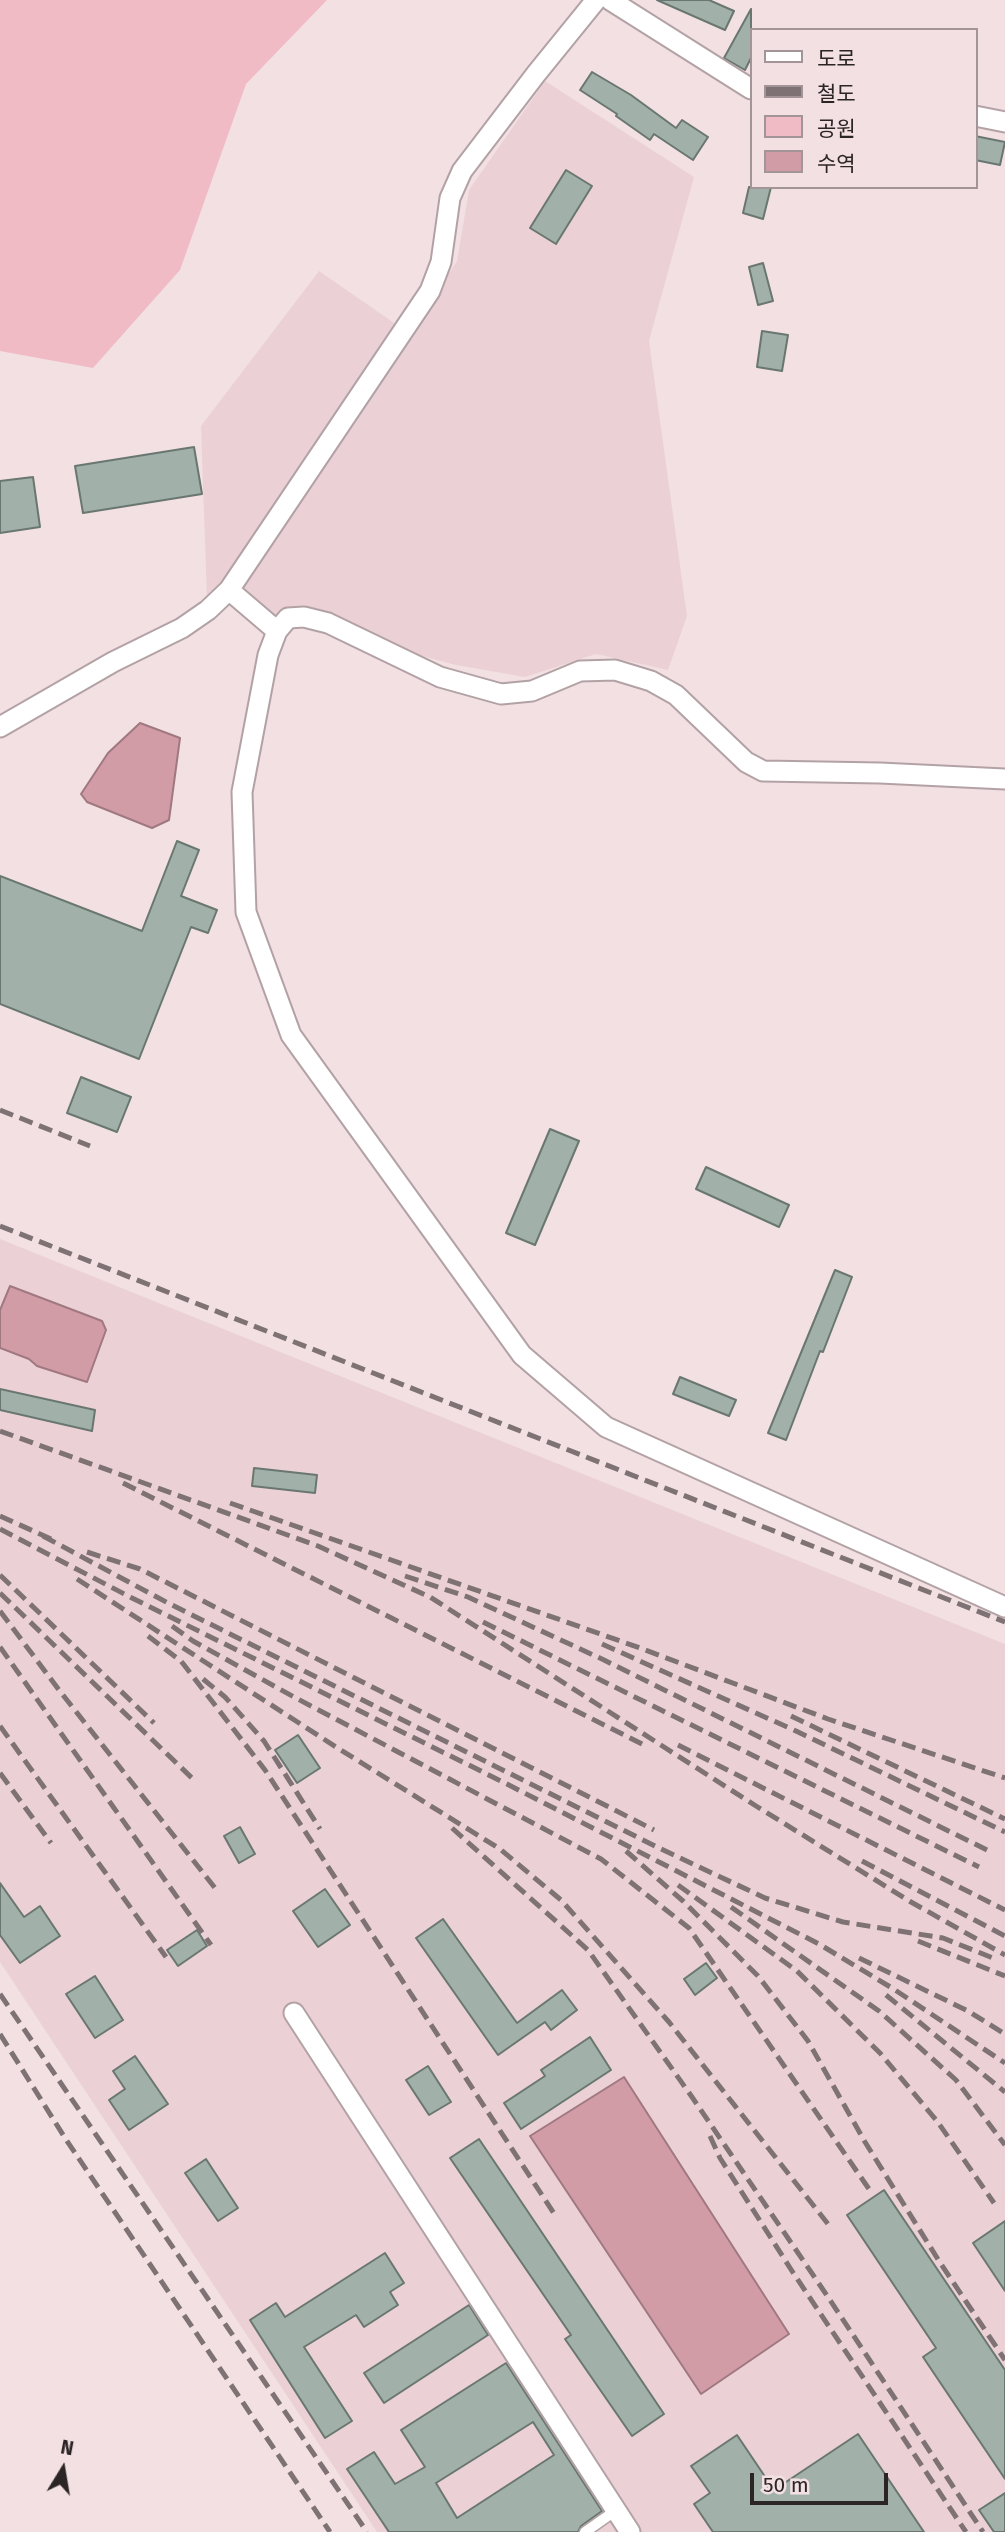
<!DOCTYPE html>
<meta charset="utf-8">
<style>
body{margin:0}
#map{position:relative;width:1005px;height:2532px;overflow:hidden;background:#f2e0e3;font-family:"Fira Sans","Noto Sans KR",sans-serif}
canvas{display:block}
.legend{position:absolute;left:750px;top:28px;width:228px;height:161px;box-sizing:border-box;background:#f2e0e3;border:2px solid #a39597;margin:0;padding:9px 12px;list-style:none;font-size:21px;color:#2c2526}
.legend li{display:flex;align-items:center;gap:14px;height:35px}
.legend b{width:35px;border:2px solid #a39597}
.north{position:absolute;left:28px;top:2434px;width:70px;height:70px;-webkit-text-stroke:5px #f2e0e3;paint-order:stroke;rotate:11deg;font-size:19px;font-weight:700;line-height:28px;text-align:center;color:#2c2526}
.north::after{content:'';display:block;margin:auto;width:24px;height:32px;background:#2c2526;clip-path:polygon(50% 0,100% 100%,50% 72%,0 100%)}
.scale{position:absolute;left:750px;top:2473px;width:138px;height:32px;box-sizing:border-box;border:4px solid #2c2526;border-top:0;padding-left:9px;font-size:21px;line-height:24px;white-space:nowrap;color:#2c2526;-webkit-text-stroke:5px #f2e0e3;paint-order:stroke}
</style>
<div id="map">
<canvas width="1005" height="2532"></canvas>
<ul class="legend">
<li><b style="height:9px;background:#fff"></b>도로</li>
<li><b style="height:9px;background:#7e7274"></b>철도</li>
<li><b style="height:19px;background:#f0bbc4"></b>공원</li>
<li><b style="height:19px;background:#d29ca6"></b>수역</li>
</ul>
<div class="north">N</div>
<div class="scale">50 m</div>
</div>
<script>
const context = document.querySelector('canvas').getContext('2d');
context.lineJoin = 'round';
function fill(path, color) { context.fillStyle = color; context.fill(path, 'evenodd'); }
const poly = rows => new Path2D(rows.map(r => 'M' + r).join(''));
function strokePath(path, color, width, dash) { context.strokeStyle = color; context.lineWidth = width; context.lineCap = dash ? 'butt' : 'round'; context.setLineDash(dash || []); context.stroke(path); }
fill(poly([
 [545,81,694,177,649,341,687,616,668,670,596,654,525,677,456,665,207,599,201,426,319,271,410,334,457,261,469,190],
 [0,1239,1005,1644,1005,2532,377,2532,0,1962]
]), '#ebd1d5');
fill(poly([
 [0,0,327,0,246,84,180,270,93,368,0,351]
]), '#f0bbc4');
const water = poly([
 [140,723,180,738,169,820,152,828,87,802,81,794,108,753,140,723],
 [10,1286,102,1321,106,1330,87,1382,37,1366,29,1359,0,1348,0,1310,10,1286],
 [624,2077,789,2334,701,2394,530,2136,624,2077]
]);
fill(water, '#d29ca6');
strokePath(water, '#a07880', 2);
const building = poly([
 [657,0,709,0,734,11,725,30,657,0],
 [751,9,751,58,745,70,724,58,751,9],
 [592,72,631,95,676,128,682,120,708,137,693,160,654,134,650,140,616,116,617,114,580,90,592,72],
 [975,136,1005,142,1000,165,975,160,975,136],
 [566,170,592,186,556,244,530,228,566,170],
 [749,187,771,187,763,219,743,213,749,187],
 [763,263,773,301,758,305,749,267,763,263],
 [762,331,788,335,782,371,757,367,762,331],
 [194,447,202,494,83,513,75,466,194,447],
 [33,477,40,527,0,533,0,481,33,477],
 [177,841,199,850,181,896,217,910,208,933,191,927,139,1059,0,1004,0,876,142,931,177,841],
 [81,1077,131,1097,117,1132,67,1113,81,1077],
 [550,1129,579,1141,535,1245,506,1233,550,1129],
 [706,1167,789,1205,779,1227,696,1189,706,1167],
 [835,1270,852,1277,823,1352,820,1351,786,1440,768,1433,835,1270],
 [680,1377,736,1400,729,1416,673,1394,680,1377],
 [0,1389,95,1410,92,1431,0,1410,0,1389],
 [254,1468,317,1475,315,1493,252,1486,254,1468],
 [298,1735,320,1768,297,1783,275,1750,298,1735],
 [240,1827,255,1854,239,1863,224,1836,240,1827],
 [0,1883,24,1917,40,1906,60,1936,20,1963,0,1935,0,1883],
 [325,1889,350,1925,318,1947,293,1911,325,1889],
 [443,1919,517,2023,562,1990,577,2010,551,2030,545,2022,498,2055,416,1938,443,1919],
 [197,1930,207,1946,178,1966,167,1950,197,1930],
 [706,1963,717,1978,695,1995,684,1979,706,1963],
 [95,1976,123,2020,95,2038,66,1994,95,1976],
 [590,2037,611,2070,521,2129,504,2103,545,2076,541,2070,590,2037],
 [135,2056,168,2104,129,2130,109,2100,125,2089,113,2071,135,2056],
 [428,2066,451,2102,429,2115,406,2080,428,2066],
 [479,2139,664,2414,632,2436,565,2339,571,2335,450,2158,479,2139],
 [206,2159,238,2208,218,2221,185,2173,206,2159],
 [884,2190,1005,2370,1005,2479,923,2357,936,2348,847,2215,884,2190],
 [1005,2221,1005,2291,973,2243,1005,2221],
 [385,2253,404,2283,390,2292,398,2305,364,2327,356,2315,304,2347,352,2421,325,2438,250,2320,276,2303,285,2317,385,2253],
 [469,2305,488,2335,384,2403,364,2373,469,2305],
 [506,2363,602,2511,581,2526,578,2532,389,2532,347,2469,374,2452,395,2484,425,2467,401,2430,506,2363],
 [533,2422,554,2455,457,2518,436,2483,533,2422],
 [858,2434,924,2532,713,2532,694,2504,710,2493,691,2466,737,2435,774,2490,858,2434],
 [1005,2493,1005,2532,994,2532,979,2510,1005,2493]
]);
fill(building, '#a1b0a9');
strokePath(building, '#697770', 2);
const service = poly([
 [585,2532,615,2511]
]);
const minor = poly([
 [610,0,751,89],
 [975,116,1005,122],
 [229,590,277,631,268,655,242,792,246,912,291,1035,522,1355,606,1427,1005,1607],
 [277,631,288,618,304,617,328,623,440,677,501,694,532,691,580,671,615,670,651,681,676,695,746,762,763,771,880,773,1005,779],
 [0,727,113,662,182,628,208,610,229,590,430,291,441,262,450,198,462,171,536,74,596,0],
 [294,2013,630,2532]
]);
strokePath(service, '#b3a2a5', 13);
strokePath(minor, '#b3a2a5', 23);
strokePath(service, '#fff', 10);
strokePath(minor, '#fff', 19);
strokePath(poly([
 [0,1110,90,1146],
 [0,1226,1005,1622],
 [0,1431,318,1546,430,1597,756,1806,911,1902,1005,1955],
 [123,1483,646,1746],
 [230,1503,640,1648,828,1719,1005,1778],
 [0,1516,51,1539],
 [0,1529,132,1598,503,1782,819,1944,892,1988,1005,2063],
 [43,1536,168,1603,657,1847,765,1898,843,1922,943,1938,998,1960],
 [87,1552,140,1569,654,1830],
 [0,1575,154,1723],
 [405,1576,468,1597,604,1660,987,1850],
 [77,1579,336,1747,500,1849,561,1900,669,2022,832,2229],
 [0,1593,193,1779],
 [0,1611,59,1690,219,1893],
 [483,1622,979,1867],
 [172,1626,193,1641,294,1697,601,1859,689,1928,869,2189],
 [148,1636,181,1661,265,1770,555,2215],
 [602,1644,796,1731,1005,1832],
 [0,1647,211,1945],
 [203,1679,225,1697,264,1741,320,1829],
 [791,1716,1005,1819],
 [0,1726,166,1957],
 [678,1745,1005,1910],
 [0,1773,51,1843],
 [452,1828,588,1950,692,2097,828,2297,983,2532],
 [626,1851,683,1901,758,1976,808,2041,865,2142,939,2261,1005,2360],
 [862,1861,1005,1936],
 [678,1885,797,1971,880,2053,937,2121,994,2203],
 [731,1907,879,2011,956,2080,1005,2145],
 [918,1941,1005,1976],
 [859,1958,968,2011,1005,2034],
 [0,1994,367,2532],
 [886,1995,1005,2092],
 [0,2034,65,2138,330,2532],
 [710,2136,720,2158,792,2271,966,2532]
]), '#7e7274', 5, [14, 7]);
</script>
